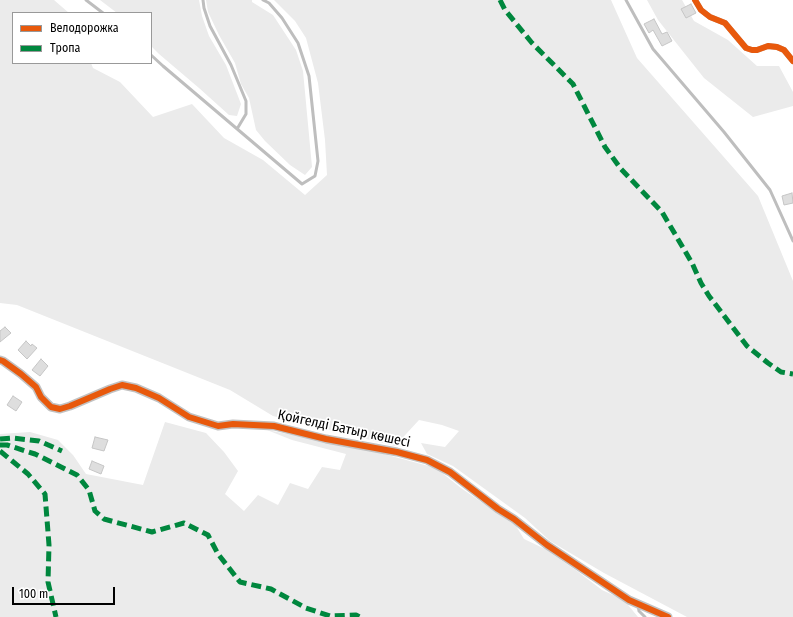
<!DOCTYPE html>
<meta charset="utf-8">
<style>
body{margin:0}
#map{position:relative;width:793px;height:617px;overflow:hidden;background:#fff;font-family:"Fira Sans Condensed",sans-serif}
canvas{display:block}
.legend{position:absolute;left:12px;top:12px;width:140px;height:52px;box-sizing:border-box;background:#fff;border:1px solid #999;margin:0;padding:5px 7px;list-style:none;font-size:12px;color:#000}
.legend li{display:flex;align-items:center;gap:8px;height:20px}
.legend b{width:20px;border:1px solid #999}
.scale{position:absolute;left:12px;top:587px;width:103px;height:18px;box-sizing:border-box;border:2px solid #000;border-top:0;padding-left:5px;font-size:12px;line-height:14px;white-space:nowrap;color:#000;-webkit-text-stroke:3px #fff;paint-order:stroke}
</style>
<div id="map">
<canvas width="793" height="617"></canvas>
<ul class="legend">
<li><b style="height:5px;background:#e8590c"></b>Велодорожка</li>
<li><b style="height:5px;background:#00873e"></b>Тропа</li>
</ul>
<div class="scale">100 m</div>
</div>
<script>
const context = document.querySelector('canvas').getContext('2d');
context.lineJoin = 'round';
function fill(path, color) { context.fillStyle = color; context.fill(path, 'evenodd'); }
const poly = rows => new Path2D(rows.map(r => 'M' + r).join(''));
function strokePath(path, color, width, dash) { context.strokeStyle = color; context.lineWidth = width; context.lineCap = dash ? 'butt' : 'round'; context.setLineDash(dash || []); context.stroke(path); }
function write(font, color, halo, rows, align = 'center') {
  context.font = font + ' "Fira Sans Condensed",sans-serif'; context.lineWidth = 3.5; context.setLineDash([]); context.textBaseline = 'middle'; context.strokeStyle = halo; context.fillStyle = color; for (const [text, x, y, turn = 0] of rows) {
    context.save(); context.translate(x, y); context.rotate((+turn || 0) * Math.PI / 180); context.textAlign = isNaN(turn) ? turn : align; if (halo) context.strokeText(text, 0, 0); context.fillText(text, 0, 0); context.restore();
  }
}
fill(poly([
 [0,0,54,0,69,13,13,13,13,63,91,63,93,68,120,82,153,117,192,104,224,138,263,160,305,195,327,175,325,140,318,83,306,38,295,21,274,0,611,0,637,58,758,196,793,281,793,617,687,617,604,573,550,541,525,518,453,466,427,454,421,443,445,447,459,431,442,425,419,420,395,446,273,416,230,390,17,305,0,303],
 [100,0,199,0,202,16,209,36,226,65,241,104,237,116,229,115,199,88,159,54,151,46,151,13,117,13],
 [206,0,252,0,252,2,273,15,296,50,303,71,312,167,305,175,290,165,265,141,256,130,249,98,241,84,235,63,219,35,208,12],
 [647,0,682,0,694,21,728,40,757,66,779,66,793,92,793,106,753,117,704,78,658,20],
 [165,422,206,433,224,452,238,471,225,494,244,511,258,495,278,505,290,483,308,489,322,467,340,470,346,454,292,440,267,430,369,450,436,468,461,488,516,526,524,539,545,549,577,571,602,590,624,600,638,617,0,617,0,434,30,432,58,440,73,455,86,474,143,485]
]), '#ebebeb');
const building = poly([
 [691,4,696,13,686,18,681,9,691,4],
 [654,19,662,34,667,32,672,41,662,46,653,30,649,33,644,24,654,19],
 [792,193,793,203,784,205,782,196,792,193],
 [5,327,11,333,0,342,0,331,5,327],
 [26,341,31,346,32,344,37,348,27,359,18,350,26,341],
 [41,359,48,366,40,376,32,370,41,359],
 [13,396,22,402,16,411,7,405,13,396],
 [95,437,108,440,104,451,92,448,95,437],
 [92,461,104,466,101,474,89,469,92,461]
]);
fill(building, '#dedede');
strokePath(building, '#c6c6c6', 1);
strokePath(poly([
 [86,0,103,13],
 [203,0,204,8,210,26,231,65,246,101,246,114,237,129],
 [626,0,653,49,724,132,770,190,793,241],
 [151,55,163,66,302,184,315,176,318,161,309,76,298,43,282,18,269,3,263,0],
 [638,605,639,611,645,617]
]), '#bebebe', 3);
strokePath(poly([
 [695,0,701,10,710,17,725,23,746,48,752,50,757,50,768,46,777,47,784,50,793,61]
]), '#bebebe', 6);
strokePath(poly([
 [0,360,3,361,21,374,36,387,41,397,51,407,60,409,70,406,110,389,122,385,136,388,159,398,189,417,218,426,233,424,274,426,326,439,397,452,427,460,450,472,498,509,514,519,547,545,629,600,668,617]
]), '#c2c2c2', 9);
strokePath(poly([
 [500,0,505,10,532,43,573,84,605,147,621,169,662,212,692,263,701,283,709,296,747,346,768,363,781,372,793,374],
 [0,439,12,438,39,441,62,451],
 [0,445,7,445,35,454,77,475,89,490,95,511,104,519,152,532,184,523,208,535,218,554,240,582,271,589,306,608,330,616,356,615,360,617],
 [0,451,28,474,45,494,49,545,48,582,56,617]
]), '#00873e', 5, [10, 5]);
strokePath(poly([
 [695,0,701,10,710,17,725,23,746,48,752,50,757,50,768,46,777,47,784,50,793,61],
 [0,360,3,361,21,374,36,387,41,397,51,407,60,409,70,406,110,389,122,385,136,388,159,398,189,417,218,426,233,424,274,426,326,439,397,452,427,460,450,472,498,509,514,519,547,545,629,600,668,617]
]), '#e8590c', 6);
write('14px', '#000', '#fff', [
 ["Қойгелді Батыр көшесі",344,429,12]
]);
</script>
